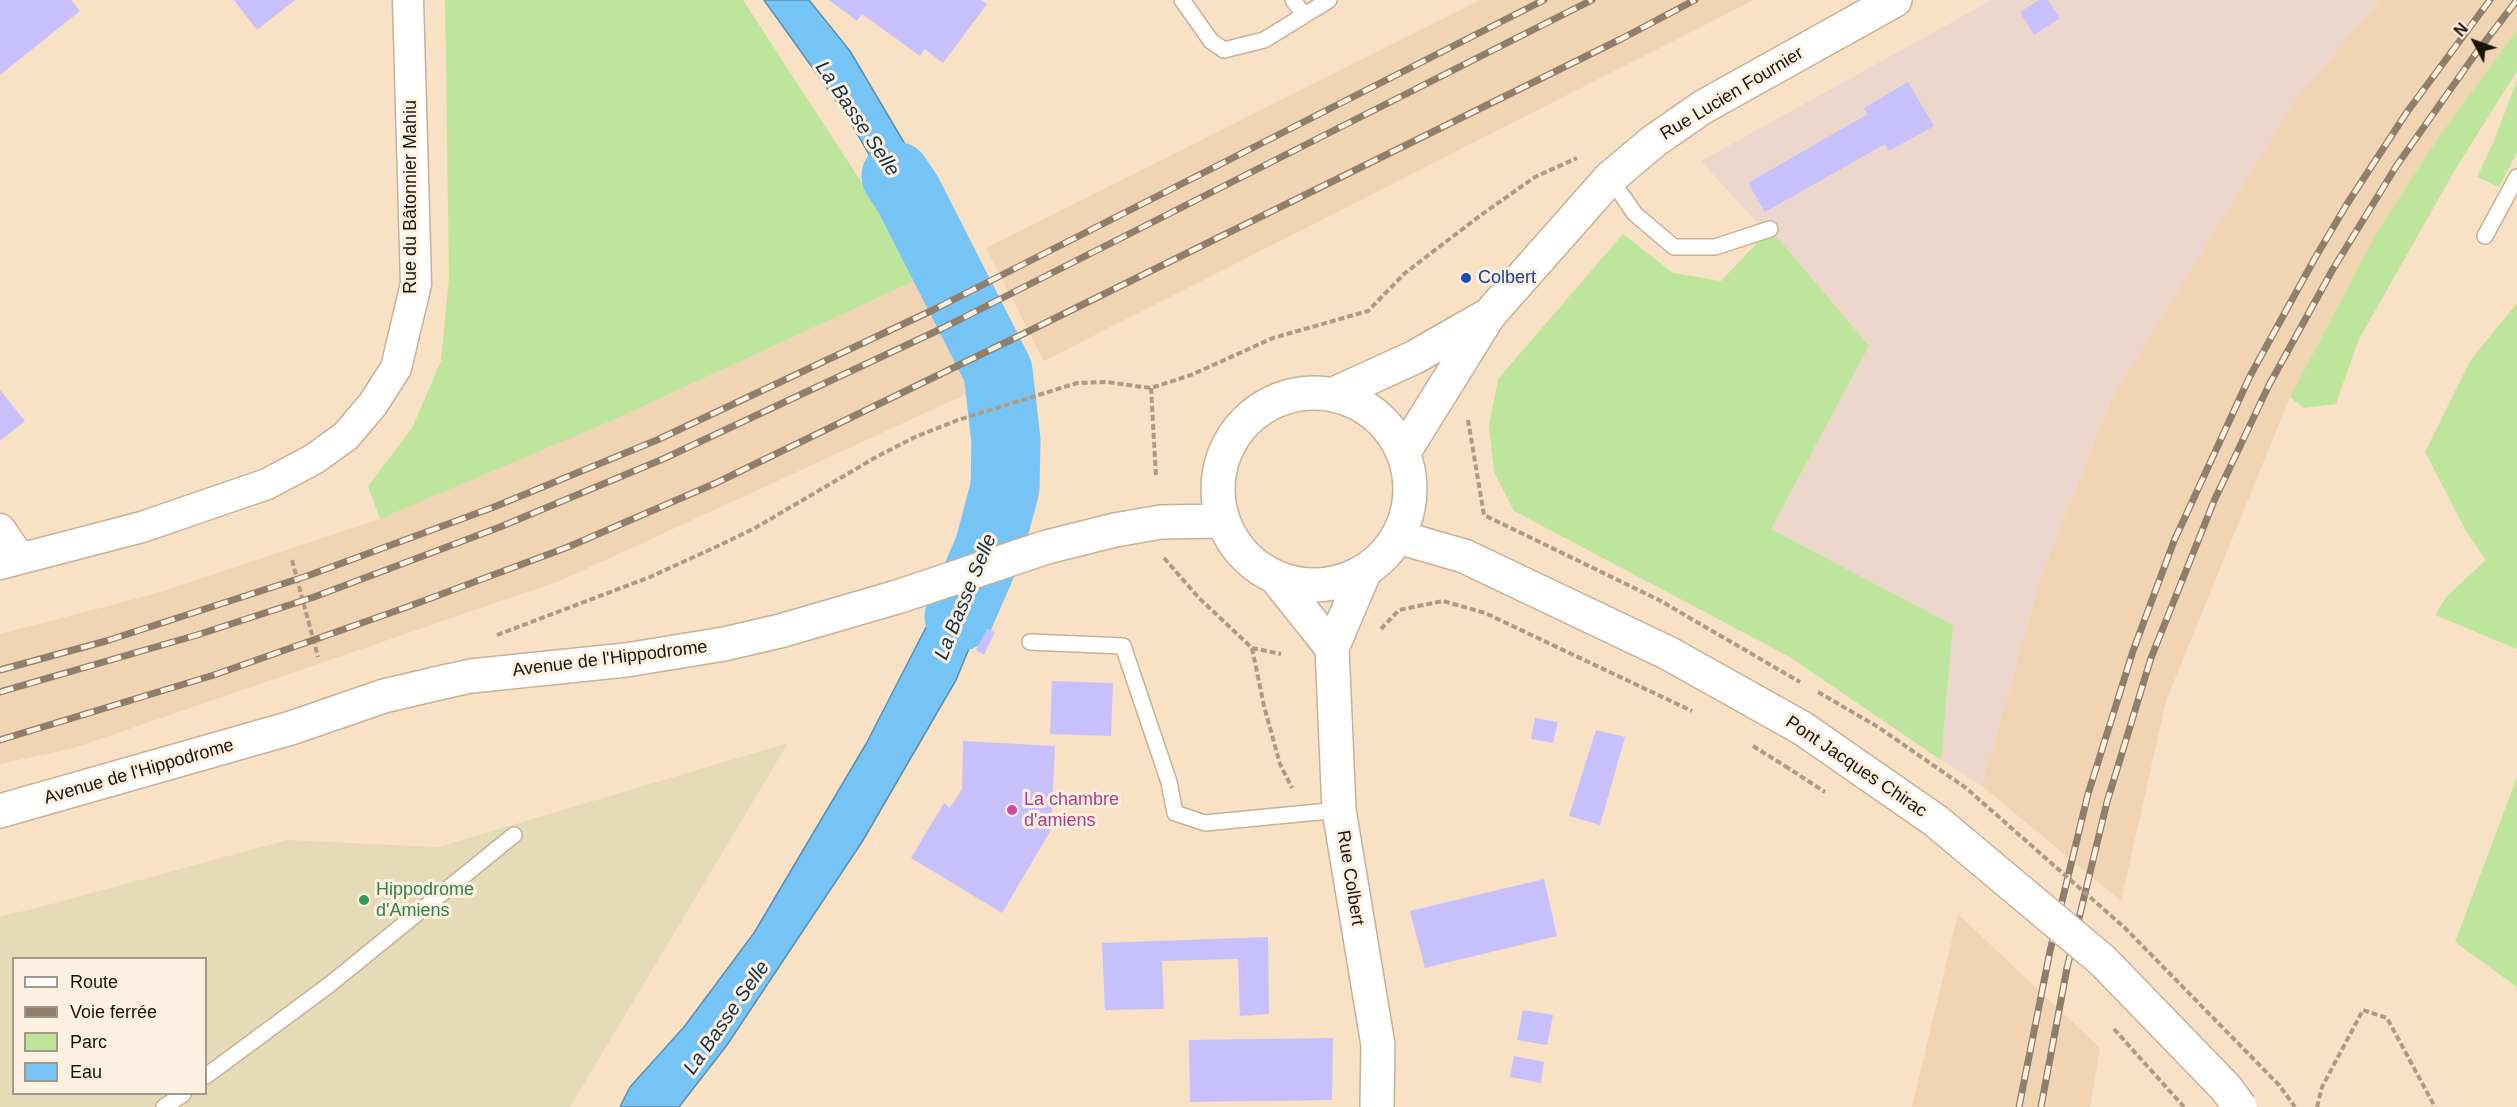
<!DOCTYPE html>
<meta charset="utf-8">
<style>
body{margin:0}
#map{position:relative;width:2517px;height:1107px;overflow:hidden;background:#f9e1c6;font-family:Arial,sans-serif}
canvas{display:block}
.legend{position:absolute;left:12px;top:957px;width:195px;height:138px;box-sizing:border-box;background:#fef0e0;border:2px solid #a3988a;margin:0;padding:8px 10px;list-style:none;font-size:18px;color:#1b1309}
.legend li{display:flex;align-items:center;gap:12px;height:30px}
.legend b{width:30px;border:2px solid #a3988a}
.north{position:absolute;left:2445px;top:12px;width:60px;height:60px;-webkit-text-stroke:4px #fef0e0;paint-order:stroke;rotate:311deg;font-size:16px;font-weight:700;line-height:24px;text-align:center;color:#1b1309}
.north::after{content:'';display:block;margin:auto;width:21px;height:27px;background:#1b1309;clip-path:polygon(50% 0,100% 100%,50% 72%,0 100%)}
</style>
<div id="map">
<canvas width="2517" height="1107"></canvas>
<ul class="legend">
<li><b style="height:8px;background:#fff"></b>Route</li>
<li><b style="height:8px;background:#8f7e6c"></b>Voie ferrée</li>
<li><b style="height:16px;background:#bee59c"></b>Parc</li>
<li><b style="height:16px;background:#76c4f6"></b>Eau</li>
</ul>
<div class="north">N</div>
</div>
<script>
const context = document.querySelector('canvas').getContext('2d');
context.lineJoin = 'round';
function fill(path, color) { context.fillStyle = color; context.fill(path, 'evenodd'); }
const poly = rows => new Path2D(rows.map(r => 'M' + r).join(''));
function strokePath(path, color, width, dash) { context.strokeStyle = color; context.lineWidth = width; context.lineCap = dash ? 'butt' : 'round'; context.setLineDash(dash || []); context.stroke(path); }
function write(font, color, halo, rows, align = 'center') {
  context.font = font + ' Arial,sans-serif'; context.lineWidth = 6; context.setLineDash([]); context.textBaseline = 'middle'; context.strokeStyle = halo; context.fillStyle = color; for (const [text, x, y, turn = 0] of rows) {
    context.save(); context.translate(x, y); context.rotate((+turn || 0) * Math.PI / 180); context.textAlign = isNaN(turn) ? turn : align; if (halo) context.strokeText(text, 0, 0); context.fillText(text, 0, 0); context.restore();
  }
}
fill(poly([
 [1480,0,1754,0,1044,361,986,248],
 [2380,0,2517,0,2517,30,2438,138,2377,232,2290,397,2166,701,2121,901,1982,786,2041,578,2111,399,2295,100],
 [923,277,975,390,562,580,74,748,0,764,0,634,154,594,380,519,611,421],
 [1958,914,2100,1048,2090,1107,1912,1107]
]), '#f1d4b3');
fill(poly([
 [1992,0,2380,0,2295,100,2111,399,2041,578,1982,786,1941,760,1953,625,1771,529,1869,346,1701,161]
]), '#edd6cb');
fill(poly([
 [445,0,743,0,923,277,611,421,380,519,368,486,412,428,441,361,449,277],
 [2517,30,2517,71,2456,168,2358,341,2336,404,2304,408,2290,397,2377,232,2438,138],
 [2517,80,2517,152,2499,187,2477,177,2494,141],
 [1770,229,1869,346,1771,529,1953,625,1941,760,1788,656,1514,511,1494,472,1489,426,1498,379,1623,234,1673,273,1721,281],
 [2517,303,2517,649,2435,615,2446,597,2486,560,2466,531,2425,452,2470,361],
 [2517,777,2517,987,2455,942]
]), '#bee59c');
fill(poly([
 [788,743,570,1107,0,1107,0,916,33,909,287,840,438,847],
 [14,958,206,958,206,1094,14,1094]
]), '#e5dcb7');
const water = poly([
 [764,0,809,0,850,51,965,246,927,264,912,230,847,116,764,0],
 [1016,522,985,610,956,680,862,842,727,1045,679,1107,620,1107,630,1087,684,1027,754,933,866,744,972,538,1016,522]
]);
fill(water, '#76c4f6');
strokePath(water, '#5b8faf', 1.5);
strokePath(poly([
 [896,176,908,194,998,371,1006,441,1005,488,989,548,959,617]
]), '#76c4f6', 69);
fill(poly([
 [0,0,71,0,80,11,0,75],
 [234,0,295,0,257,30],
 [829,0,981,0,987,4,943,63,925,49,920,56,862,14,857,21],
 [2039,0,2048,0,2060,18,2034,35,2020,12],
 [1908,82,1934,126,1889,151,1885,144,1765,212,1748,183,1868,114,1864,108],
 [0,390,25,421,0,441],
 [987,629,995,632,984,655,976,650],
 [1052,681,1113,683,1111,736,1050,734],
 [1535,718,1558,722,1553,743,1531,739],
 [1596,730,1625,737,1600,825,1569,816],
 [963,741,1055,746,1051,830,1002,913,911,858,944,803,950,808,962,789],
 [1544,879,1557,936,1425,968,1410,911],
 [1268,937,1269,1014,1240,1016,1238,959,1162,961,1164,1009,1105,1010,1102,943],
 [1523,1010,1553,1015,1547,1045,1517,1040],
 [1333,1038,1332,1100,1190,1102,1189,1040],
 [1514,1056,1544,1062,1541,1083,1510,1077]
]), '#c7c0fc');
const lane = poly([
 [1182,0,1211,41,1224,50,1264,40,1329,0],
 [1293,0,1304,15],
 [1610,178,1635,214,1674,247,1715,247,1770,229],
 [2485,236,2517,177],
 [1030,642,1123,646,1169,782,1175,813,1205,823,1339,810],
 [206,1076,329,985,514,835],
 [164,1107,183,1094]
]);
const street = poly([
 [0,529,20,558],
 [0,564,142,527,267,484,314,459,346,436,373,404,396,368,416,284,408,0]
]);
const secondary = poly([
 '1218 489a96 96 0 1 1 192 0a96 96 0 1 1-192 0Z',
 [1334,394,1415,357,1485,317],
 [1404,452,1489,315,1610,178,1654,141,1703,107,1895,0],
 [1398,537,1464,556,1668,653,1802,728],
 [1364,573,1332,648,1339,810,1378,1045,1377,1107],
 [1277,579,1332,648],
 [0,811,291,728,384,696,439,683,471,676,626,660,724,644,780,631,897,597,1047,547,1115,530,1161,522,1223,521]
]);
strokePath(lane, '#c7b097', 18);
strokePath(street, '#c7b097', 33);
strokePath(secondary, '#c7b097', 36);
strokePath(poly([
 [1151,388,1156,476],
 [1468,420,1484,515,1659,600,1800,682],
 [1164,558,1199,598,1252,648,1281,654],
 [292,560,318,657],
 [1381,629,1399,610,1443,601,1485,613,1692,711],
 [497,635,650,577,720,545,755,528,878,456,915,437,958,420,1077,383,1106,382,1151,388,1191,375,1273,338,1368,311,1405,273,1481,215,1535,177,1577,158],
 [1252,648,1264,706,1280,764,1292,788],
 [1753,746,1785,766],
 [2317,1107,2322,1087,2363,1010,2387,1018,2435,1107]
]), '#ae9b86', 4, [6, 3]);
strokePath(lane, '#fff', 15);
strokePath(street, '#fff', 30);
strokePath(secondary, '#fff', 33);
const rail = poly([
 [0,670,106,641,307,576,494,507,657,440,933,310,1544,0],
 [0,692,197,635,314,597,500,527,663,459,943,328,1592,0],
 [0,740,214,675,407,607,568,547,716,483,1023,334,1621,39,1695,0],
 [2019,1107,2050,951,2088,794,2133,651,2174,541,2250,376,2315,258,2347,204,2407,112,2490,0],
 [2041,1107,2067,968,2107,802,2151,658,2214,501,2269,385,2333,269,2397,165,2474,56,2517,0]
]);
strokePath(rail, '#8f7e6c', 7);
strokePath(rail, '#fef0e0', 4.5, [14]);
const secondaryBridge = poly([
 [1802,728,1936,821,2103,961,2226,1088,2240,1107]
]);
strokePath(secondaryBridge, '#c7b097', 36, []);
strokePath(poly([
 [1818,692,1878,727,1966,788,2125,928,2279,1085,2295,1107],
 [1785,766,1825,792],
 [2114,1029,2184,1107]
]), '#ae9b86', 4, [6, 3]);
strokePath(secondaryBridge, '#fff', 33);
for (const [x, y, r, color] of [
 [1466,278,6,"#1a4fb4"],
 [1012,810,6,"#d1479c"],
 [364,900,6,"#2e9e5b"]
]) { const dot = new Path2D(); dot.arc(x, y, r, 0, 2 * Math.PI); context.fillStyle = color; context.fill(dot); strokePath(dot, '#fef0e0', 2); }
write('18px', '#1b1309', '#fef0e0', [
 ["Rue Lucien Fournier",1732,94,-31],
 ["Rue du Bâtonnier Mahiu",411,197,-90],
 ["Avenue de l'Hippodrome",610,659,-7],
 ["Pont Jacques Chirac",1856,767,34],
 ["Avenue de l'Hippodrome",139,772,-16],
 ["Rue Colbert",1350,878,81]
]);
write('18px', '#164399', '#fef0e0', [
 ["Colbert",1478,278]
], 'left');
write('18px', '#b23c85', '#fef0e0', [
 ["La chambre",1024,800],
 ["d'amiens",1024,821]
], 'left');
write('18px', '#27864d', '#fef0e0', [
 ["Hippodrome",376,890],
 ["d'Amiens",376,911]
], 'left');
write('italic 20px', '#123449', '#fef0e0', [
 ["La Basse Selle",857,119,56],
 ["La Basse Selle",966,597,-68],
 ["La Basse Selle",727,1018,-55]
]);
</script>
